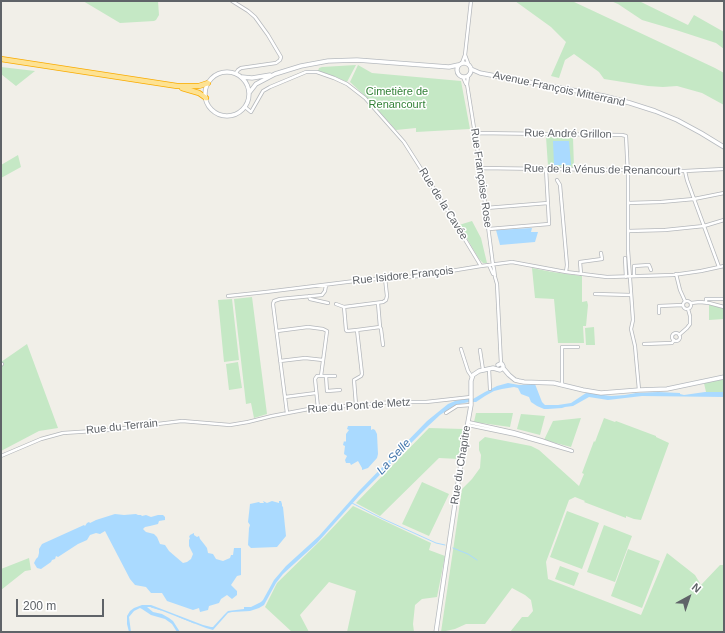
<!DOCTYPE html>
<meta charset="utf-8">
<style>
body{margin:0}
#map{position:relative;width:725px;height:633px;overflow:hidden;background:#f1efe8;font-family:Arial,sans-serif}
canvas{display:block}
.frame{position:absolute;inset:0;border:2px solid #5f6368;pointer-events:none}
.north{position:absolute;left:669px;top:577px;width:40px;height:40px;-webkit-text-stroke:3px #fff;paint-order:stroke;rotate:40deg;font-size:11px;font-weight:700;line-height:16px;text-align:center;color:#5f6368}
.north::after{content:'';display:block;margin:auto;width:14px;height:18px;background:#5f6368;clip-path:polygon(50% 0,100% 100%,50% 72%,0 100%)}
.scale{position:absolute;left:16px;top:599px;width:88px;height:18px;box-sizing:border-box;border:2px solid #5f6368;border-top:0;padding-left:5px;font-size:12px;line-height:14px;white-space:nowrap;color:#5f6368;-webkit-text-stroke:3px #fff;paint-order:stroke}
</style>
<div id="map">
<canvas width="725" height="633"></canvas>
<div class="frame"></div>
<div class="north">N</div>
<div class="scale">200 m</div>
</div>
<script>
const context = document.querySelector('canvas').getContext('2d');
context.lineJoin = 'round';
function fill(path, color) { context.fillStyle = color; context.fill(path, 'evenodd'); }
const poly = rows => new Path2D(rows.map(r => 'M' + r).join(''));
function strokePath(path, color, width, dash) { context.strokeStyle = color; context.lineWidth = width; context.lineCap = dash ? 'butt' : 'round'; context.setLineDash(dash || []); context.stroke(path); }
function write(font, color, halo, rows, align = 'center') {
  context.font = font + ' Arial,sans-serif'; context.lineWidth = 3; context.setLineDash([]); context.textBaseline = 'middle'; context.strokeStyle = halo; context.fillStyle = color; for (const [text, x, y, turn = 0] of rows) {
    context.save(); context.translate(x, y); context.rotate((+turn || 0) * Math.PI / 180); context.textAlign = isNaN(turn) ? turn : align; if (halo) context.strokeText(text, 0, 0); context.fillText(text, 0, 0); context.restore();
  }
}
fill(poly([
 [83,1,158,1,159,15,156,20,154,21,120,23],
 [515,1,572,1,715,68,724,73,724,105,702,93,677,86,663,87,648,86,604,79,599,72,574,54,565,60,559,78,551,76,566,42,551,27],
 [611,1,639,1,688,25,694,15,724,32,724,49,716,43,676,30,642,20,618,4],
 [356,65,347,82,336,77,318,71,319,68,322,67],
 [358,65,372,73,461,81,470,129,416,132,416,128,396,130,365,96,350,82],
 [1,67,35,71,16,86,1,74],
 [546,137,573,138,574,167,548,166],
 [18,155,21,167,1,178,1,165],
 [472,221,481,238,487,263,483,263,479,259,459,225],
 [532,268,552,272,582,276,582,302,587,301,588,305,586,326,583,326,584,343,558,343,554,299,535,298],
 [252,297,267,414,254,418,251,403,246,404,234,299],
 [232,299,239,360,224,362,218,300],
 [709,304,717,306,724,309,724,319,709,320],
 [594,327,595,345,586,345,585,328],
 [27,344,58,428,39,431,1,451,1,362],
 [238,362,242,388,229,390,226,364],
 [724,379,724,392,706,392,704,383],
 [476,413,513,413,510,427,474,422],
 [521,414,545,416,540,435,517,429],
 [581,418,571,447,544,440,553,421],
 [604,418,615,422,616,421,656,436,656,437,669,443,641,520,634,519,626,516,626,518,584,502,585,501,575,497,569,500,546,562,548,579,641,615,667,553,695,575,701,585,720,565,724,565,724,632,510,632,522,617,528,617,533,611,531,600,525,595,512,588,485,624,466,624,455,629,441,632,462,489,472,479,480,468,481,455,479,450,479,442,485,437,531,446,539,450,579,486,584,474,582,473,594,441,595,442],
 [429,428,463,429,459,459,439,458,380,516,356,503],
 [422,482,449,494,429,536,402,524],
 [353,506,431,543,429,550,445,556,437,597,422,599,415,605,413,624,414,632,347,632,356,591,329,582,300,615,309,632,292,632,265,607,277,583,324,537],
 [567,511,599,523,582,569,550,557],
 [604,525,632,536,615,582,587,572],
 [628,549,660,561,642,608,611,596],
 [29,558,31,570,25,571,1,590,1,569],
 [560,566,579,573,574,586,555,579]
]), '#c5e8c5');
fill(poly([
 [553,141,569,141,571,165,554,165],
 [532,228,531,232,538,232,535,242,500,245,496,230],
 [508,383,519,385,535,384,542,402,545,405,558,405,571,403,586,393,589,393,611,396,625,395,636,393,658,392,680,393,680,394,684,395,705,392,724,392,724,397,642,396,608,400,589,397,573,406,565,407,562,408,548,409,544,409,537,406,531,402,529,397,521,394,518,388,514,387,502,389,494,391,485,396,476,402,473,402,473,399,485,392,497,386],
 [469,398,469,402,455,405,440,415,426,428,359,496,317,543,283,574,276,583,264,605,259,608,250,611,232,612,228,613,213,630,206,628,160,610,151,607,147,607,153,612,162,614,169,618,173,621,180,632,177,632,172,624,165,619,151,615,142,609,140,608,134,611,129,617,131,632,129,632,127,624,127,616,130,611,134,608,142,605,151,605,203,625,211,627,213,627,224,615,228,611,244,609,244,607,251,607,261,602,263,600,274,580,286,566,319,536,359,491,427,421,448,404,455,401],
 [348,426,371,426,371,430,373,429,375,430,377,434,378,454,377,458,368,468,362,470,362,468,358,461,351,465,350,463,346,463,345,460,347,456,344,454,345,446,343,445,344,441,345,442,346,441,346,434,349,430,347,429],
 [263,501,267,503,272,501,279,503,279,501,281,501,282,504,282,506,283,507,286,536,277,547,251,548,248,545,249,528,250,525,248,522,250,504,259,502,260,503,264,503],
 [115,514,124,515,136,514,138,515,141,515,142,516,146,515,151,517,158,515,163,515,165,517,165,520,159,521,158,524,150,526,145,527,143,529,146,532,154,534,157,537,160,544,165,545,169,551,183,563,187,562,191,559,193,554,189,546,189,540,190,538,189,537,190,535,194,533,194,535,197,537,199,536,200,539,204,544,207,548,208,553,213,554,216,559,223,561,230,558,231,555,233,555,234,548,241,548,241,575,237,576,231,585,237,591,237,595,232,599,227,595,221,599,219,603,209,606,208,610,200,612,199,608,193,610,167,601,162,593,151,593,146,587,135,585,130,579,105,531,100,534,96,533,90,535,87,540,78,544,58,557,56,556,55,559,52,560,51,562,41,569,37,568,34,563,36,559,38,557,39,553,39,549,42,544,84,525,85,526,87,523,89,522,90,523,96,520]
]), '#aadaff');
strokePath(poly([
 [352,503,381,518,436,543,445,545],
 [453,548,468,554,477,560],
 [151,607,161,610],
 [177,616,194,623]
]), '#aadaff', 1);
const street = poly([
 [232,1,248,11,255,17,268,35,281,57,280,60,276,63,241,68,238,70,236,73],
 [465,55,468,63],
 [462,63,465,55,471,1],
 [468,76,467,84,481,172,493,265,494,269,495,277,497,284,501,364],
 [463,77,466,84],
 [245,107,251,112,263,91,270,87,306,72,317,72,334,78,347,84,365,98,404,142,446,208,481,266],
 [475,133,622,135,626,136,628,176,628,250,633,320,631,329,635,346,639,390],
 [480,168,685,171,724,169],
 [685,171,687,180,719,267],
 [557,180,560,185,567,265,566,272],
 [628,203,661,202,694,199,724,193],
 [486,208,548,203],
 [489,229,549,224,549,223,546,169],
 [628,231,665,230,704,226,724,220],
 [625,258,626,277],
 [489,265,493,274],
 [581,274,580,262,602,259,601,253],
 [676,274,680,290,685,301],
 [634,276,634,266,649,265,651,270],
 [595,294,631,295],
 [228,296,266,292,363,280,420,276,481,266,512,262,566,272,607,277,673,275,701,271,724,266],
 [309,296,310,299,328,303],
 '683 305a4 4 0 1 1 8 0a4 4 0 1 1-8 0Z',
 [691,303,700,302,709,303,724,307],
 [706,303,706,299,724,299],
 [336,304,344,307],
 [659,313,659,306,683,305],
 [380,327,381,329,383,345],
 [357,330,347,331,346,330,344,307,383,302,386,300,387,296,385,278],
 [277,331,308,327,323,329,327,331,321,376,317,376,315,379,318,408],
 '672 337a4 4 0 1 1 8 0a4 4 0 1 1-8 0Z',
 [679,335,687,328,690,324,690,316,688,309],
 [644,344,672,343,674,340],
 [461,349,468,371,472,377],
 [480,350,483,370],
 [280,361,305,358,323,360],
 [1,365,2,364],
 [489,369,490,389],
 [321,376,335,376],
 [326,376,327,391,340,390],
 [562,385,562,347,578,347],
 [285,397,316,393],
 [356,405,354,380,361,376,362,374,357,330,380,327,378,303],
 [287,413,273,304,274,301,280,299,322,295,325,291,326,285],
 [446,413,457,406,471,405],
 [468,422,513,432,541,440,572,451],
 [468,425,516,435,569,450],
 [1,456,41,439,63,433,109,430,182,421,230,425,248,422,272,416,314,408,346,406,393,402,426,402,471,397]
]);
const secondary = poly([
 '457 70a7 7 0 1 1 14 0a7 7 0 1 1-14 0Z',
 [471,69,480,73,604,96,630,103,655,111,677,120,701,133,724,147],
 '205 94a22 22 0 1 1 44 0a22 22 0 1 1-44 0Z',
 [242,77,252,78,270,75],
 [249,93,256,84,275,74,301,66,328,61,357,60,449,67,458,65],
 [498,365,500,364,502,364,503,366,503,368,509,375,515,380,519,381,524,382,554,383,583,390,601,393,639,390,667,389,724,377],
 [436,632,462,456,471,405,471,381,473,375,479,371,493,368,500,370,503,368]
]);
const highway = poly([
 [1,59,177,86,199,86,208,83],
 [182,88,199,93,206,98]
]);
strokePath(street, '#b5b8bc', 4);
strokePath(secondary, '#b6babf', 5);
strokePath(highway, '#f9ab00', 6);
strokePath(street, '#fff', 2.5);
strokePath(secondary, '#fff', 3.5);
strokePath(highway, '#fde293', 4.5);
write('11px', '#5f6368', '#fff', [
 ["Avenue François Mitterrand",559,89,12],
 ["Rue André Grillon",568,134,1],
 ["Rue de la Vénus de Renancourt",602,170,1],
 ["Rue Françoise Rose",481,178,82],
 ["Rue de la Cavée",443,204,58],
 ["Rue Isidore François",403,276,-6],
 ["Rue du Pont de Metz",359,406,-4],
 ["Rue du Terrain",122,427,-6],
 ["Rue du Chapitre",461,465,-81]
]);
write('11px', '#348238', '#fff', [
 ["Cimetière de",397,92],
 ["Renancourt",397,105]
]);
write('italic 12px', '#4174aa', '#fff', [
 ["La Selle",394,457,-47]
]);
</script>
